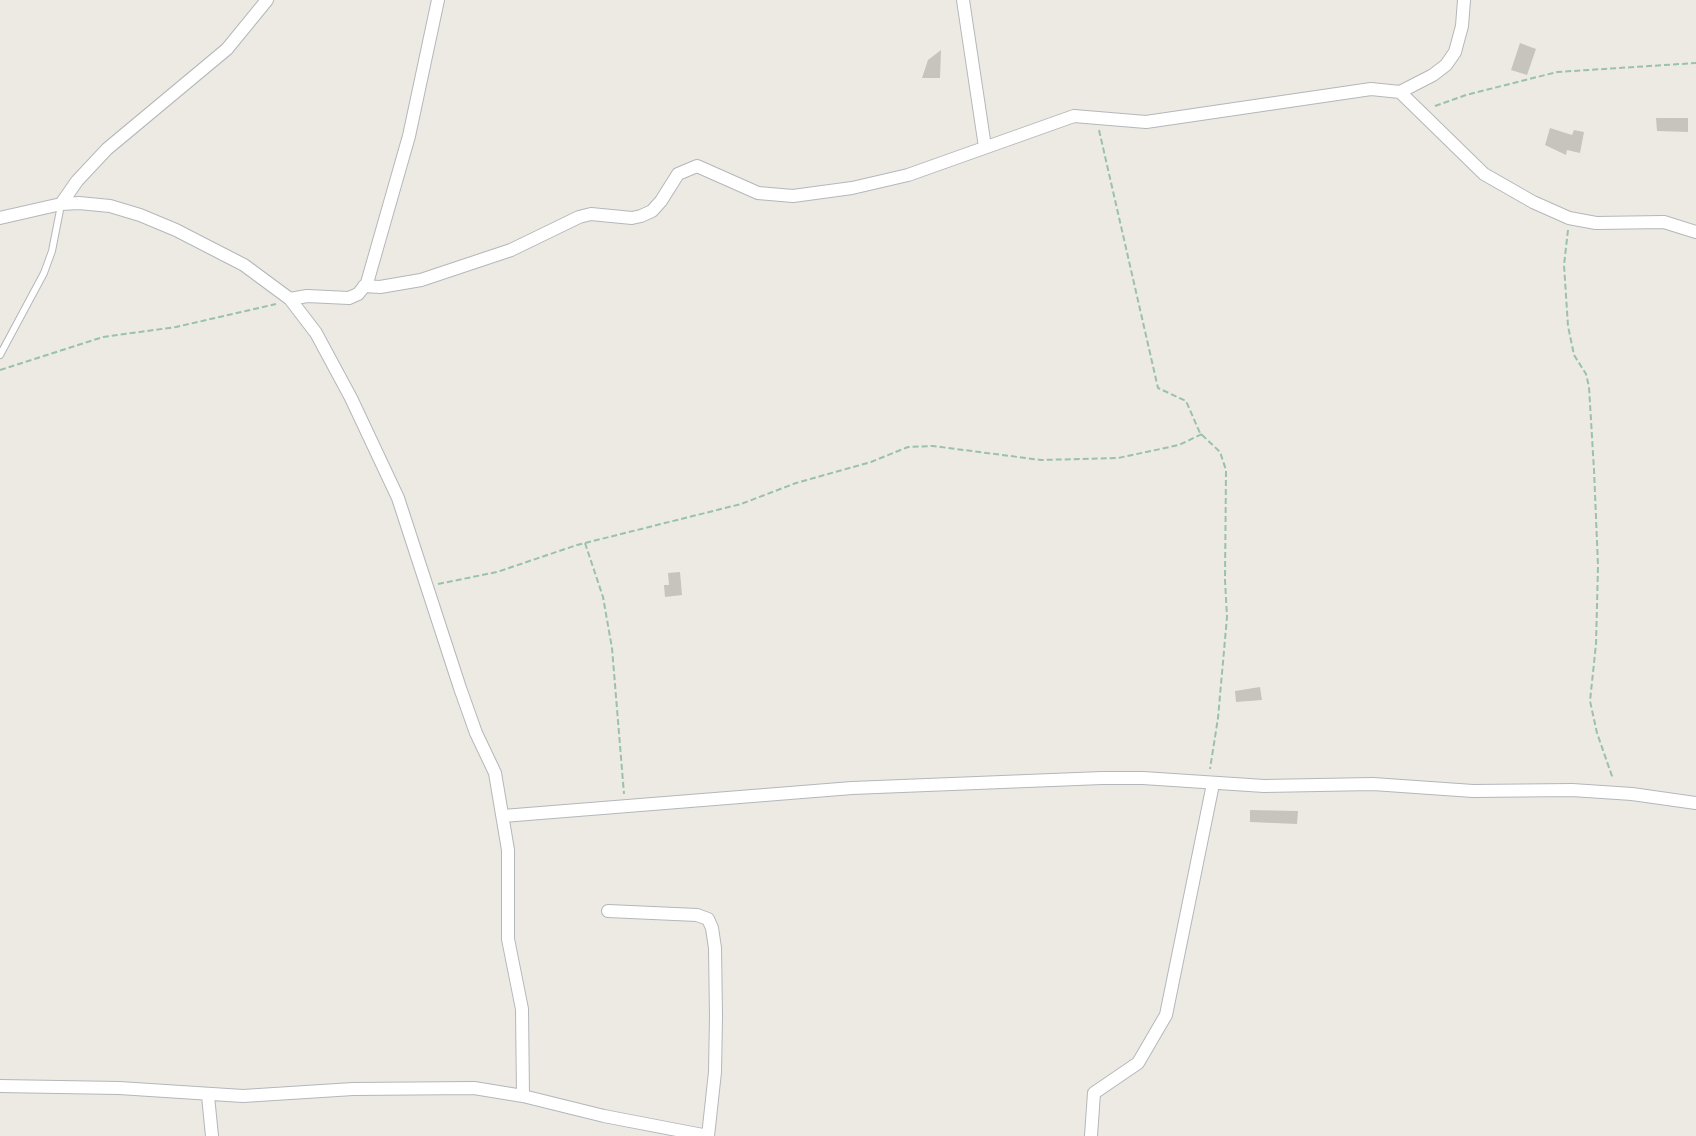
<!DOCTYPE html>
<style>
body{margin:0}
canvas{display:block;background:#eceae2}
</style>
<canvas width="1696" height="1136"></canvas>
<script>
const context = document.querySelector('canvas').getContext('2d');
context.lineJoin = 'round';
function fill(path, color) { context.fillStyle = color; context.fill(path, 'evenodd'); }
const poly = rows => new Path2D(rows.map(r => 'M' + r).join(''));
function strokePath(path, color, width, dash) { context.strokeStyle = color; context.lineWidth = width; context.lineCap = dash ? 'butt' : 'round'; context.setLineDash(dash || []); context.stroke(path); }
fill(poly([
 [1520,43,1536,49,1527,75,1511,70],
 [941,50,940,78,922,78,928,60],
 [1656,118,1688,118,1688,132,1657,131],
 [1550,128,1572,135,1574,130,1584,132,1580,153,1567,150,1566,155,1545,145],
 [680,572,682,595,665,597,664,585,669,585,668,573],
 [1260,687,1262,700,1236,702,1235,691],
 [1250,810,1298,811,1297,824,1250,822]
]), '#c7c4be');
const service = poly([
 [0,355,44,273,52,251,61,205]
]);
const minor = poly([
 [963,0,985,147],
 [1400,92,1433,75,1446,65,1455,52,1462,26,1464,0],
 [61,204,77,181,107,149,227,49,267,0],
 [0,218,61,204,79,203,110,206,140,215,176,230,244,265,290,299,316,333,351,398,398,498,460,688,476,733,495,773,508,850,508,939,522,1009,523,1096],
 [364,286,380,287,421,280,511,250,579,217,591,214,632,218,641,216,652,211,661,201,678,174,697,166,758,193,793,196,852,188,908,175,1074,116,1146,122,1371,89,1400,92,1484,174,1533,202,1569,218,1596,223,1664,222,1696,232],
 [290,299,307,296,349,298,358,294,367,283,409,136,438,0],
 [503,816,852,788,1102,778,1143,778,1264,786,1373,784,1473,791,1572,790,1632,794,1696,803],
 [608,911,697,915,708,919,712,928,715,948,716,1016,715,1072,708,1136],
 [0,1086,119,1088,243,1096,353,1089,474,1088,523,1096,604,1116,708,1136],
 [208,1096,212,1136],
 [1091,1136,1094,1093,1138,1063,1166,1015,1213,784]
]);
strokePath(service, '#b4b7bb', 8);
strokePath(minor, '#b4b7bb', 14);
strokePath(poly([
 [1435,106,1466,95,1557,72,1696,63],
 [1099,130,1158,388,1186,401,1200,433,1220,452,1226,470,1225,580,1227,617,1218,718,1210,769],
 [1568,230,1564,265,1568,326,1574,355,1586,374,1589,387,1594,470,1598,566,1596,644,1590,701,1597,733,1613,779],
 [0,370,103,337,176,327,276,304],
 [585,543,603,597,612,648,624,794],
 [438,584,497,572,577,545,741,504,796,483,871,462,908,447,933,446,1041,460,1118,458,1179,445,1202,434]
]), '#9ac2a8', 2, [6, 3]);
strokePath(service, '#fff', 6);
strokePath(minor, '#fff', 12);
</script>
